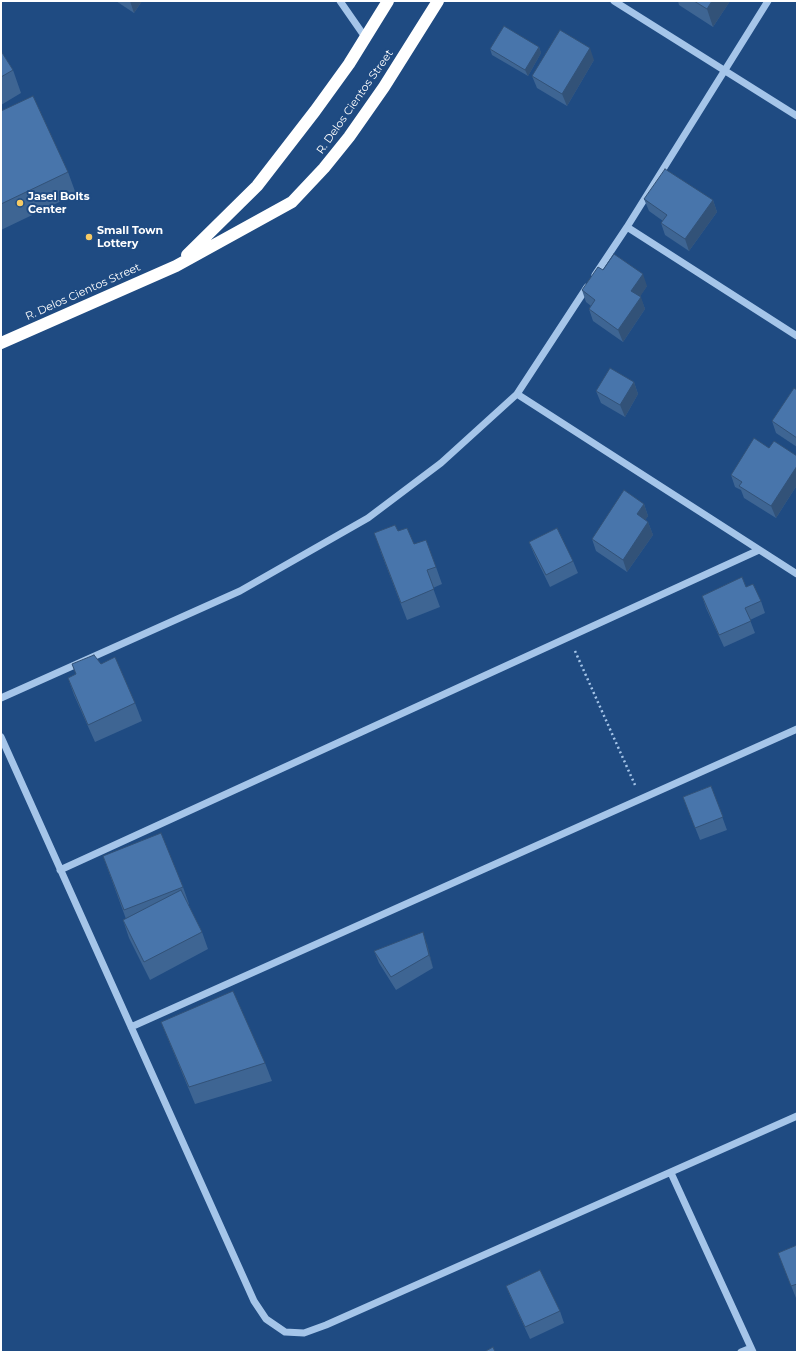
<!DOCTYPE html>
<style>
body{margin:0}
#map{position:relative;width:798px;height:1353px;overflow:hidden;background:#1f4b82;font-family:Montserrat,sans-serif}
canvas{display:block}
.frame{position:absolute;inset:0;border:2px solid #fff;pointer-events:none}
</style>
<div id="map">
<canvas width="798" height="1353"></canvas>
<div class="frame"></div>
</div>
<script>
const context = document.querySelector('canvas').getContext('2d');
context.lineJoin = 'round';
const poly = rows => new Path2D(rows.map(r => 'M' + r).join(''));
function strokePath(path, color, width, dash) { context.strokeStyle = color; context.lineWidth = width; context.lineCap = dash ? 'butt' : 'round'; context.setLineDash(dash || []); context.stroke(path); }
function fill(path, color) { context.fillStyle = color; context.fill(path, 'evenodd'); }
function write(font, color, halo, rows, align = 'center') {
  context.font = font + ' Montserrat,sans-serif'; context.lineWidth = 4; context.setLineDash([]); context.textBaseline = 'middle'; context.strokeStyle = halo; context.fillStyle = color; for (const [text, x, y, turn = 0] of rows) {
    context.save(); context.translate(x, y); context.rotate((+turn || 0) * Math.PI / 180); context.textAlign = isNaN(turn) ? turn : align; if (halo) context.strokeText(text, 0, 0); context.fillText(text, 0, 0); context.restore();
  }
}
strokePath(poly([
 [575,651,635,785]
]), '#a5c5e9', 2.5, [2, 3]);
strokePath(poly([
 [340,1,365,37],
 [614,1,797,116],
 [627,227,797,336],
 [595,275,627,227,768,1],
 [517,394,797,574],
 [1,698,240,591,368,518,441,463,517,394,587,287],
 [1,737,254,1301,266,1319,285,1332,304,1333,326,1325,797,1116],
 [60,870,759,550],
 [131,1027,797,729],
 [671,1173,753,1352],
 [741,1352,751,1348]
]), '#a5c5e9', 7);
strokePath(poly([
 [187,255,257,186,315,111,349,64,388,1],
 [1,343,176,266,292,202,324,168,349,137,384,87,438,1]
]), '#fff', 12);
fill(poly([
 [116,1,142,1,134,13],
 [678,1,730,1,713,27,679,5],
 [539,47,541,53,528,76,492,55,490,49],
 [1,51,13,70,21,93,1,105],
 [594,60,567,106,537,88,532,76],
 [1,111,68,172,76,194,1,230],
 [644,199,713,200,717,212,689,251,665,235,661,223,663,221,649,211],
 [603,270,647,286,640,296,645,309,623,342,593,321,589,309,591,306,586,302,582,290],
 [634,382,638,394,625,417,601,403,596,391],
 [797,390,797,447,776,433,772,421],
 [769,448,797,456,797,485,776,518,744,498,741,490,735,487,731,475],
 [644,504,648,516,645,520,648,522,653,535,627,572,596,551,592,539],
 [398,531,414,544,436,567,442,584,433,588,440,607,407,620,380,550],
 [529,542,573,561,578,573,550,587,534,554],
 [702,596,761,601,765,613,750,620,755,633,724,647,706,608],
 [72,664,135,703,142,721,95,742,74,695,68,678,76,674],
 [711,786,727,830,700,840,683,797],
 [103,856,183,887,189,904,188,905,202,932,208,949,150,980,129,938,123,920,126,919],
 [427,944,433,968,396,990,379,963,374,951],
 [161,1022,265,1063,272,1081,195,1104,168,1039],
 [797,1245,797,1298,796,1298,778,1253],
 [506,1286,560,1311,564,1323,530,1339,511,1298]
]), '#3e6593');
fill(poly([
 [130,1,142,1,134,13],
 [712,1,730,1,713,27,707,9],
 [539,47,541,53,528,76,525,70],
 [590,48,594,60,567,106,562,94],
 [713,200,717,212,689,251,685,239],
 [643,274,647,286,636,303,631,291],
 [641,297,645,309,623,342,618,330],
 [634,382,638,394,625,417,620,405],
 [797,466,797,485,776,518,771,506],
 [644,504,648,516,641,527,637,514],
 [648,522,653,535,627,572,623,560],
 [423,932,427,944,433,968,429,955]
]), '#325278');
const building = poly([
 [694,1,712,1,707,9,694,1],
 [504,26,539,47,525,70,490,49,504,26],
 [560,30,590,48,562,94,532,76,560,30],
 [1,51,13,70,1,77,1,51],
 [33,96,68,172,1,204,1,111,33,96],
 [665,169,713,200,685,239,661,223,667,215,644,199,665,169],
 [614,254,643,274,631,291,641,297,618,330,589,309,595,300,582,290,598,267,603,270,614,254],
 [610,368,634,382,620,405,596,391,610,368],
 [794,388,797,390,797,438,772,421,794,388],
 [754,438,769,448,774,441,797,456,797,466,771,506,739,486,742,482,731,475,754,438],
 [624,490,644,504,637,514,648,522,623,560,592,539,624,490],
 [395,525,398,531,407,528,414,544,426,540,436,567,427,570,434,589,401,603,374,533,395,525],
 [557,528,573,561,546,575,529,542,557,528],
 [742,577,746,587,753,584,761,601,745,608,751,621,719,635,702,596,742,577],
 [94,655,101,664,115,657,135,703,88,725,68,678,76,674,72,664,94,655],
 [711,786,723,817,695,828,683,797,711,786],
 [161,833,183,887,124,910,103,856,161,833],
 [181,890,202,932,144,962,123,920,181,890],
 [423,932,429,955,391,977,374,951,423,932],
 [233,991,265,1063,189,1087,161,1022,233,991],
 [797,1245,797,1284,791,1286,778,1253,797,1245],
 [540,1270,560,1311,525,1327,506,1286,540,1270],
 [493,1347,495,1352,484,1352,493,1347]
]);
fill(building, '#4875ab');
strokePath(building, '#325278', 1);
for (const [x, y, r, color] of [
 [20,203,4,"#f7cb65"],
 [89,237,4,"#f7cb65"]
]) { const dot = new Path2D(); dot.arc(x, y, r, 0, 2 * Math.PI); context.fillStyle = color; context.fill(dot); strokePath(dot, '#1f4b82', 1.5); }
write('11px', '#fff', '#1f4b82', [
 ["R. Delos Cientos Street",355,102,-55],
 ["R. Delos Cientos Street",83,292,-24]
]);
write('bold 11px', '#fff', '#1f4b82', [
 ["Jasel Bolts",28,197],
 ["Center",28,210],
 ["Small Town",97,231],
 ["Lottery",97,244]
], 'left');
</script>
